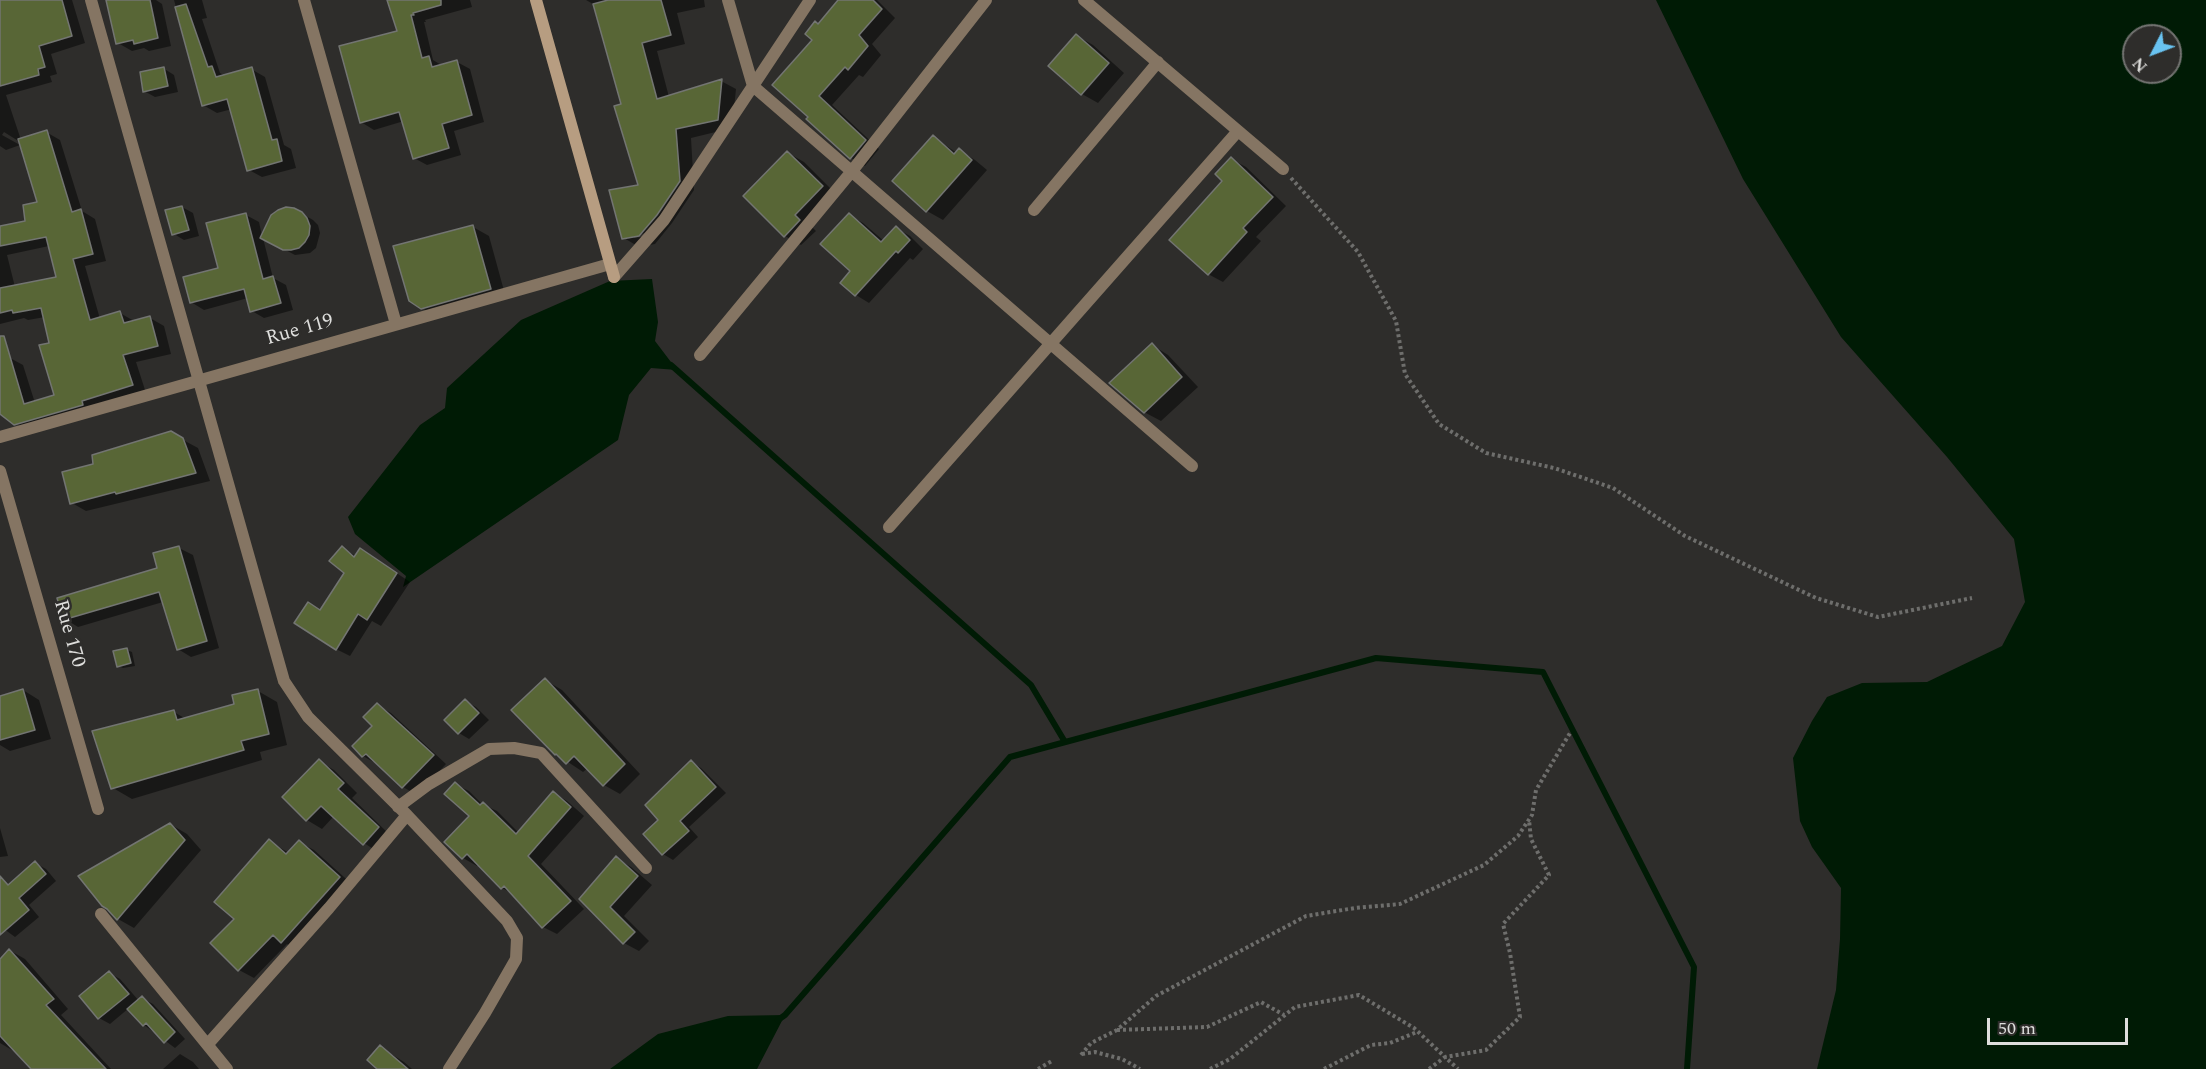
<!DOCTYPE html>
<style>
body{margin:0}
#map{position:relative;width:2206px;height:1069px;overflow:hidden;background:#2e2d2b;font-family:Spectral,serif}
canvas{display:block}
.north{position:absolute;left:2122px;top:24px;width:60px;height:60px;box-sizing:border-box;background:#2e2d2b;border:2px solid #747472;border-radius:50%;rotate:228deg;font-size:16px;font-weight:700;line-height:24px;text-align:center;color:#dededc}
.north::after{content:'';display:block;margin:auto;width:21px;height:27px;background:#69c3f1;clip-path:polygon(50% 0,100% 100%,50% 72%,0 100%)}
.scale{position:absolute;left:1987px;top:1018px;width:141px;height:27px;box-sizing:border-box;border:3px solid #dededc;border-top:0;padding-left:8px;font-size:18px;line-height:21px;white-space:nowrap;color:#dededc;-webkit-text-stroke:4px #2e2d2b;paint-order:stroke}
</style>
<div id="map">
<canvas width="2206" height="1069"></canvas>
<div class="north">N</div>
<div class="scale">50 m</div>
</div>
<script>
const context = document.querySelector('canvas').getContext('2d');
context.lineJoin = 'round';
function fill(path, color) { context.fillStyle = color; context.fill(path, 'evenodd'); }
const poly = rows => new Path2D(rows.map(r => 'M' + r).join(''));
function strokePath(path, color, width, dash) { context.strokeStyle = color; context.lineWidth = width; context.lineCap = dash ? 'butt' : 'round'; context.setLineDash(dash || []); context.stroke(path); }
function write(font, color, halo, rows, align = 'center') {
  context.font = font + ' Spectral,serif'; context.lineWidth = 5; context.setLineDash([]); context.textBaseline = 'middle'; context.strokeStyle = halo; context.fillStyle = color; for (const [text, x, y, turn = 0] of rows) {
    context.save(); context.translate(x, y); context.rotate((+turn || 0) * Math.PI / 180); context.textAlign = isNaN(turn) ? turn : align; if (halo) context.strokeText(text, 0, 0); context.fillText(text, 0, 0); context.restore();
  }
}
fill(poly([
 [1656,0,2206,0,2206,1069,1817,1069,1836,990,1840,939,1841,888,1812,847,1800,821,1793,758,1812,721,1827,697,1862,683,1927,682,2002,646,2025,602,2014,539,1947,457,1841,337,1743,179],
 [2134,36,2170,36,2170,72,2134,72],
 [652,279,658,322,655,341,677,370,651,368,629,395,618,440,403,587,406,576,355,534,348,517,420,425,445,408,447,388,521,320,610,281],
 [785,1015,757,1069,610,1069,658,1034,728,1016]
]), '#001b05');
fill(poly([
 [0,0,72,0,85,43,51,54,57,74,50,76,52,82,6,95,21,140,46,132,60,140,82,211,95,219,106,261,85,266,100,319,120,313,134,321,150,318,164,326,171,354,136,362,146,393,28,431,14,423,0,409,0,360,10,358,23,365,35,403,56,396,50,344,45,317,28,320,24,318,0,324,0,227,27,222,39,204,20,142,4,132,2,135,20,145,6,150,0,146],
 [49,246,58,278,15,287,7,255],
 [107,0,156,0,162,4,171,46,149,51,144,48,132,51,118,43],
 [174,0,202,0,207,18,202,19,220,73,226,76,251,69,265,77,284,145,291,149,296,168,262,177,249,170,232,109,217,113,203,105],
 [389,0,470,0,472,7,425,20,426,22,424,22,433,60,443,66,457,62,470,69,484,122,454,131,461,155,427,165,414,158,404,121,374,130,361,122,399,32],
 [586,0,704,0,705,7,677,13,685,44,657,51,669,97,721,81,736,89,732,128,691,138,694,190,672,223,655,244,639,247,624,238,639,186,623,105,593,4],
 [646,233,647,236,634,238,634,235],
 [840,0,877,0,895,18,872,44,881,55,863,77,859,75,832,105,879,149,865,166,851,158,808,119,814,40],
 [1077,36,1093,45,1124,73,1098,103,1082,94,1050,66],
 [163,68,174,75,178,92,155,97,144,91],
 [933,137,957,153,959,150,975,160,987,170,943,220,927,211],
 [788,153,804,162,838,196,810,225,816,231,801,245,785,236,745,196],
 [1231,159,1246,167,1286,206,1256,237,1261,241,1223,282,1208,274,1224,181],
 [182,207,193,213,199,236,184,240,174,234],
 [294,209,313,220,318,225,320,233,316,248,310,253,295,255,263,238,273,278,286,285,293,310,264,318,252,311,248,298,204,310,191,302,220,269,246,215,259,222,262,236],
 [849,215,863,223,884,241,896,228,910,236,923,249,913,260,910,258,869,303,856,295],
 [473,227,489,236,506,298,438,317,422,308],
 [1152,345,1168,355,1198,387,1161,421,1144,412],
 [170,433,198,448,210,481,86,511,72,503,95,465],
 [179,548,193,555,219,648,191,657,178,649,163,602,78,627,65,619,159,569],
 [342,548,356,556,374,558,410,582,381,626,372,621,350,656,336,649,321,611,346,572],
 [127,650,132,652,135,666,123,668,118,666],
 [545,680,562,690,640,774,620,794,604,785,588,768,583,772,556,754],
 [23,690,39,700,51,739,10,751,0,745,0,698],
 [258,691,277,702,287,745,260,752,262,760,132,799,113,788,174,712,186,719,235,705],
 [465,701,476,707,489,720,469,739,459,733],
 [377,705,391,713,446,764,417,795,403,787,378,763,377,764,363,756,354,746,374,726],
 [319,761,334,770,357,793,352,798,392,837,378,852,364,843,334,816,322,829,307,820,284,797],
 [691,762,701,768,726,793,689,827,698,837,673,860,663,854,660,820],
 [455,784,469,791,482,804,497,811,519,833,554,793,567,801,584,816,541,864,584,909,557,934,543,927,513,894,502,888,479,864,477,866,463,858,446,842,471,816],
 [170,824,187,834,201,850,134,928,118,919],
 [0,828,8,856,0,857],
 [269,841,289,853,299,842,314,850,354,886,296,950,287,944,254,978,239,970,236,919],
 [616,858,631,867,652,885,624,916,649,941,639,951,624,943,581,899],
 [35,863,46,869,56,881,29,905,39,917,15,937,0,926,0,892],
 [9,950,25,959,68,1009,61,1015,111,1069,33,1069,17,1053,0,1043,0,961],
 [109,973,120,979,139,1001,142,998,153,1004,185,1039,175,1048,144,1025,129,1008,110,1024,99,1018,81,997],
 [380,1047,404,1062,412,1069,379,1069],
 [180,1054,193,1062,199,1069,163,1069]
]), '#0007');
strokePath(poly([
 [671,365,1031,685,1065,742],
 [778,1020,785,1015,1010,757,1376,658,1543,672,1694,967,1687,1069]
]), '#001b05', 6);
const building = poly([
 [0,0,62,0,72,36,39,46,45,67,38,69,39,75,0,86,0,0],
 [106,0,150,0,158,38,134,44,133,40,116,44,106,0],
 [387,0,441,0,441,5,413,13,414,15,411,15,422,58,429,56,432,67,457,60,472,115,442,124,449,148,413,159,399,112,360,123,339,46,397,31,387,0],
 [608,0,661,0,671,35,642,43,657,99,722,79,718,120,676,129,680,181,657,215,639,236,622,239,609,190,638,185,614,106,621,104,593,4,608,0],
 [838,0,873,0,882,9,859,35,868,46,848,70,845,67,819,96,866,140,850,159,806,119,808,117,772,85,812,40,805,34,815,21,818,24,838,0],
 [186,4,208,67,212,66,216,77,252,67,272,140,277,139,282,161,247,171,227,99,202,106,175,7,186,4],
 [1076,34,1109,63,1081,95,1048,66,1076,34],
 [164,67,168,86,143,92,140,72,164,67],
 [47,130,72,212,81,209,93,254,73,259,90,320,120,311,124,323,150,316,158,346,123,355,133,385,82,401,83,405,14,425,0,414,0,336,4,336,24,404,54,395,39,345,49,343,41,308,13,313,12,310,0,313,0,288,56,277,46,237,0,246,0,226,25,221,23,205,37,202,18,139,47,130],
 [933,135,954,154,959,148,972,160,926,212,892,181,933,135],
 [787,151,823,186,795,215,800,220,784,237,743,196,787,151],
 [1231,157,1273,197,1243,228,1247,232,1208,275,1169,240,1222,181,1215,174,1231,157],
 [182,206,189,230,172,235,165,210,182,206],
 [286,207,294,208,302,212,307,218,310,226,309,235,305,242,299,248,291,250,283,250,260,238,271,215,278,210,286,207],
 [246,213,263,279,273,276,281,303,250,312,244,289,190,303,183,277,218,268,206,223,246,213],
 [849,213,881,242,896,226,910,240,898,253,896,251,855,296,840,283,850,271,820,244,849,213],
 [473,225,491,289,421,309,409,301,393,246,473,225],
 [1152,343,1182,377,1144,413,1109,383,1152,343],
 [171,431,183,438,196,473,116,494,115,492,70,504,62,472,93,464,92,455,171,431],
 [179,546,207,641,177,650,159,592,63,620,57,598,157,568,153,553,179,546],
 [342,546,354,557,360,548,397,573,367,620,358,614,336,650,294,623,308,602,320,610,344,573,329,561,342,546],
 [127,648,131,663,117,667,113,651,127,648],
 [545,678,625,764,603,786,574,756,566,764,556,754,555,755,511,710,545,678],
 [23,689,35,730,0,740,0,696,23,689],
 [258,689,269,734,241,741,244,750,111,789,92,731,174,710,177,720,234,704,232,695,258,689],
 [465,699,479,713,458,734,444,720,465,699],
 [377,703,434,755,402,788,366,754,362,757,352,746,372,726,363,717,377,703],
 [319,759,344,783,338,789,379,827,363,845,321,806,306,821,282,797,319,759],
 [691,760,716,787,680,821,689,831,662,855,643,834,658,820,645,805,691,760],
 [455,782,480,805,483,802,516,834,553,791,571,807,528,856,571,901,542,928,504,886,501,889,467,854,462,859,444,842,469,816,444,794,455,782],
 [170,823,185,840,117,920,107,909,102,906,78,876,170,823],
 [269,839,286,854,299,840,340,877,281,943,273,935,238,971,210,943,234,919,214,902,269,839],
 [616,856,638,876,610,907,635,932,623,944,579,899,616,856],
 [35,861,46,874,19,898,29,910,0,935,0,876,8,885,35,861],
 [9,949,54,999,46,1005,106,1069,31,1069,0,1036,0,959,9,949],
 [109,971,129,994,98,1019,79,996,109,971],
 [142,996,175,1032,164,1043,146,1023,143,1026,127,1009,142,996],
 [380,1045,408,1069,377,1069,367,1060,380,1045]
]);
fill(building, '#586636');
strokePath(building, '#737572', 1.5);
strokePath(poly([
 [1291,178,1358,252,1396,321,1405,374,1439,424,1486,453,1554,468,1613,488,1685,536,1816,598,1878,617,1972,598],
 [1117,1030,1207,1027,1261,1002,1284,1015],
 [1082,1054,1095,1052,1122,1059,1140,1069],
 [1081,1055,1091,1043,1117,1030,1156,996,1306,916,1355,908,1400,904,1484,865,1518,836,1532,815,1536,790,1570,733],
 [1038,1069,1052,1061],
 [1210,1069,1230,1059,1295,1007,1359,995,1414,1028,1445,1057,1486,1050,1520,1017,1510,953,1503,924,1549,875,1531,839,1529,820],
 [1324,1069,1371,1045,1390,1043,1417,1032],
 [1429,1069,1445,1057,1458,1069]
]), '#6e6e6c', 4, [3, 3]);
strokePath(poly([
 [91,0,284,681,308,717,407,815,507,921,517,938,516,959,485,1013,449,1069],
 [304,0,396,324],
 [728,0,753,86,1192,466],
 [1084,0,1283,169],
 [1034,210,1158,62],
 [614,277,664,220,810,0],
 [700,355,852,171,986,0],
 [0,437,610,264],
 [0,471,98,809],
 [889,527,1238,131],
 [398,807,429,784,489,749,514,748,541,753,646,868],
 [101,914,227,1069],
 [208,1044,329,908,407,815]
]), '#857563', 12);
strokePath(poly([
 [536,0,614,277]
]), '#b79d81', 12);
write('20px', '#dededc', '#2e2d2b', [
 ["Rue 119",300,331,-16],
 ["Rue 170",68,634,74]
]);
</script>
